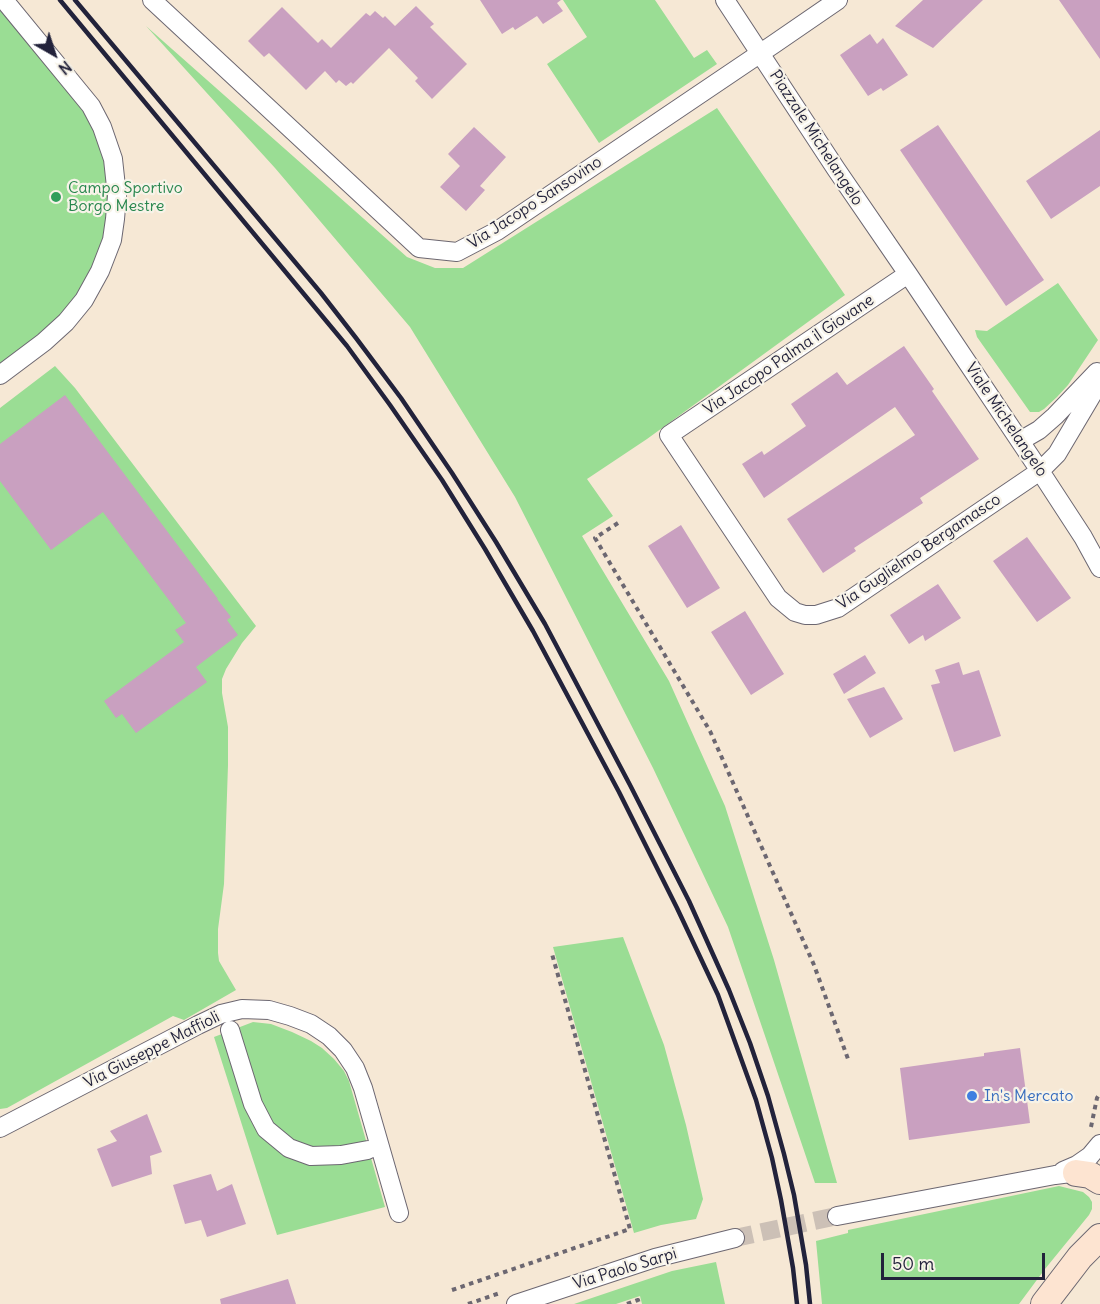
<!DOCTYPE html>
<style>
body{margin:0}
#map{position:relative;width:1100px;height:1304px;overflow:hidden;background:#f6e8d5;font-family:Delius,sans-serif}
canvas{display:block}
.north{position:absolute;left:24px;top:24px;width:60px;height:60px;-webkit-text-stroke:4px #f7f3e8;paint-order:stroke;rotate:141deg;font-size:16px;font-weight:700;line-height:24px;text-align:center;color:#22223b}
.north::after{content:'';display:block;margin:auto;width:21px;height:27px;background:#22223b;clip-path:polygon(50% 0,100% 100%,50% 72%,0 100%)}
.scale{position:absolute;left:881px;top:1253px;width:164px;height:27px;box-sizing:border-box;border:3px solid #22223b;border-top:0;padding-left:8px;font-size:18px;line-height:21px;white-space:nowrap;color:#22223b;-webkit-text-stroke:4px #f7f3e8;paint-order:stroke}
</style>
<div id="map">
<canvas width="1100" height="1304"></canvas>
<div class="north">N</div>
<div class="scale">50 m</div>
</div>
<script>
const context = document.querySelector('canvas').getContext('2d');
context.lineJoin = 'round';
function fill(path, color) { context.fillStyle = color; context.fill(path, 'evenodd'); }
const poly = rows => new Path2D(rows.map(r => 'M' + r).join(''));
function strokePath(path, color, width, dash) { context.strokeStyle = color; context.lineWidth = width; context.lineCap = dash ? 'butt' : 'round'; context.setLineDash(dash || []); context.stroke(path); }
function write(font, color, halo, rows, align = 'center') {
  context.font = font + ' Delius,sans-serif'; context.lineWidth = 4.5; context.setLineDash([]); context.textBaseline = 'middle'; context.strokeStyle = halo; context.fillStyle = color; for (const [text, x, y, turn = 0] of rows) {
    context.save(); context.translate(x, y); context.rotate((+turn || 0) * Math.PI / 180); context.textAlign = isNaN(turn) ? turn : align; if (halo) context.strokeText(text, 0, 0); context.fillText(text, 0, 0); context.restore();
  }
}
fill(poly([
 [563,0,655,0,694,58,707,50,717,64,599,143,547,64,587,37],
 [0,8,87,116,106,156,112,187,101,260,66,314,0,367],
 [146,26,407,257,435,268,463,268,717,108,845,295,647,439,587,479,613,516,582,536,669,681,725,806,774,960,837,1183,815,1183,728,927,653,768,515,497,410,327,275,168],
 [1058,283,1098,340,1068,385,1057,397,1044,409,1039,412,1030,412,977,337,975,330,987,331],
 [55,366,75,388,256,626,242,643,226,669,222,679,222,693,228,727,228,765,224,884,218,929,218,953,219,961,236,990,184,1020,173,1016,7,1108,0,1109,0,408],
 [623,937,664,1045,686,1125,703,1199,696,1219,661,1225,634,1233,553,947],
 [253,1022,271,1024,292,1032,311,1041,322,1048,334,1059,344,1071,349,1081,385,1207,277,1235,214,1037],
 [1059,1186,1083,1192,1089,1197,1092,1202,1092,1209,1089,1215,1045,1269,1019,1304,822,1304,816,1241,848,1233,848,1230],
 [716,1262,725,1304,642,1304,640,1296,616,1304,574,1304,672,1271]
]), '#9add94');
fill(poly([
 [480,0,561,0,557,3,563,11,543,24,537,16,515,30,513,27,502,34],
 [923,0,983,0,933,48,895,26],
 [1059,0,1100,0,1100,59],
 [416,6,434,24,430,27,467,64,432,99,415,81,418,78,389,48,353,84,351,82,346,86,339,80,336,83,325,71,306,90,269,53,264,57,248,41,282,7,318,43,322,39,331,48,366,13,370,16,375,11,383,18,385,16,395,26],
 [870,34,877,44,883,38,908,75,883,91,881,88,868,96,840,55],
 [938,125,1044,280,1006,306,900,150],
 [474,127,506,157,480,186,485,190,466,211,440,187,460,166,448,154],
 [1100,130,1100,186,1051,219,1026,181],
 [904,346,934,389,932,391,979,459,920,498,923,503,854,548,856,551,823,573,787,519,915,435,895,407,764,498,742,464,762,451,764,455,806,426,791,404,837,372,847,385],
 [65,395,218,599,217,599,231,617,227,620,238,635,196,667,207,682,136,733,122,714,116,718,104,701,184,642,175,630,186,623,103,512,51,550,0,481,0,444],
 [681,525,720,588,687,608,648,546],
 [1027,537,1071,598,1037,622,993,561],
 [938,584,961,618,925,641,923,635,909,644,890,615],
 [745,611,784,674,751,695,711,632],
 [865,655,876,673,844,694,833,674],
 [959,662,963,675,979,670,1001,736,954,752,931,685,940,683,935,670],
 [884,687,903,719,870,738,847,699],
 [1020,1048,1030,1123,909,1140,900,1068,984,1056,984,1053],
 [147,1114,162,1152,150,1156,152,1174,112,1187,97,1149,117,1141,110,1131],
 [211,1174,217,1191,232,1184,246,1224,207,1237,201,1220,185,1224,173,1185],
 [288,1279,296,1304,221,1304,220,1299]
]), '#c9a0c0');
strokePath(poly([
 [735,1238,837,1216]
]), '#ccc0b6', 18, [18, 9]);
const street = poly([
 [152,0,419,248,457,252,497,231,774,44,838,0],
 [725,0,836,169,908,274,1040,471,1083,537,1100,568],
 [908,274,669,435,778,598,795,612,805,615,816,615,838,608,1040,471,1057,454,1096,388,1100,378],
 [0,375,44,342,66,322,84,300,100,271,112,240,115,219,117,196,113,159,102,127,91,106,4,0],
 [1020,441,1039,430,1055,416,1097,372],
 [230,1030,253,1104,266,1129,289,1148,311,1156,341,1155,368,1150],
 [0,1128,198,1025,221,1014,242,1009,269,1010,290,1016,311,1024,329,1036,343,1050,355,1068,363,1088,399,1213],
 [1063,1171,1077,1165,1090,1156,1100,1144],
 [837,1216,1055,1175,1086,1171],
 [516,1304,655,1258,735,1238]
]);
const secondary = poly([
 [1076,1173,1090,1175,1100,1181],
 [1044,1304,1080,1257,1100,1237]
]);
strokePath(street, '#6c6771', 20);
strokePath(secondary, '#6c6771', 28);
strokePath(poly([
 [618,523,595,538,710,731,814,965,848,1059],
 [1091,1127,1097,1098,1100,1093],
 [452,1290,630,1229,552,954],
 [468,1304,500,1293],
 [627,1304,638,1300,639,1304]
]), '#6c6771', 4, [4.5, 4.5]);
strokePath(street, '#fff', 18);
strokePath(secondary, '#fde4d1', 26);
strokePath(poly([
 [60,0,347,346,390,405,442,480,485,549,533,631,619,792,677,908,718,995,756,1100,772,1158,781,1200,793,1268,797,1304],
 [75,0,321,293,356,338,401,398,452,473,496,542,545,624,630,785,689,901,729,990,750,1043,768,1096,784,1154,794,1195,806,1265,810,1304]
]), '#22223b', 4.5);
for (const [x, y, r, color] of [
 [56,197,6,"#2e9e5b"],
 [972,1096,6,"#3f7fe0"]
]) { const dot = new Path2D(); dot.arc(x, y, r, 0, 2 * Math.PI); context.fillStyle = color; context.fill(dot); strokePath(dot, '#f7f3e8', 2); }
write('16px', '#22223b', '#f7f3e8', [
 ["Piazzale Michelangelo",816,138,57],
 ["Via Jacopo Sansovino",535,203,-33],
 ["Via Jacopo Palma il Giovane",789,355,-34],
 ["Viale Michelangelo",1006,420,56],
 ["Via Guglielmo Bergamasco",919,552,-34],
 ["Via Giuseppe Maffioli",152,1050,-27],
 ["Via Paolo Sarpi",625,1269,-17]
]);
write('16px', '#27864d', '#f7f3e8', [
 ["Campo Sportivo",68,188],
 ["Borgo Mestre",68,206]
], 'left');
write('16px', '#366cbe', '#f7f3e8', [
 ["In's Mercato",984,1096]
], 'left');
</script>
